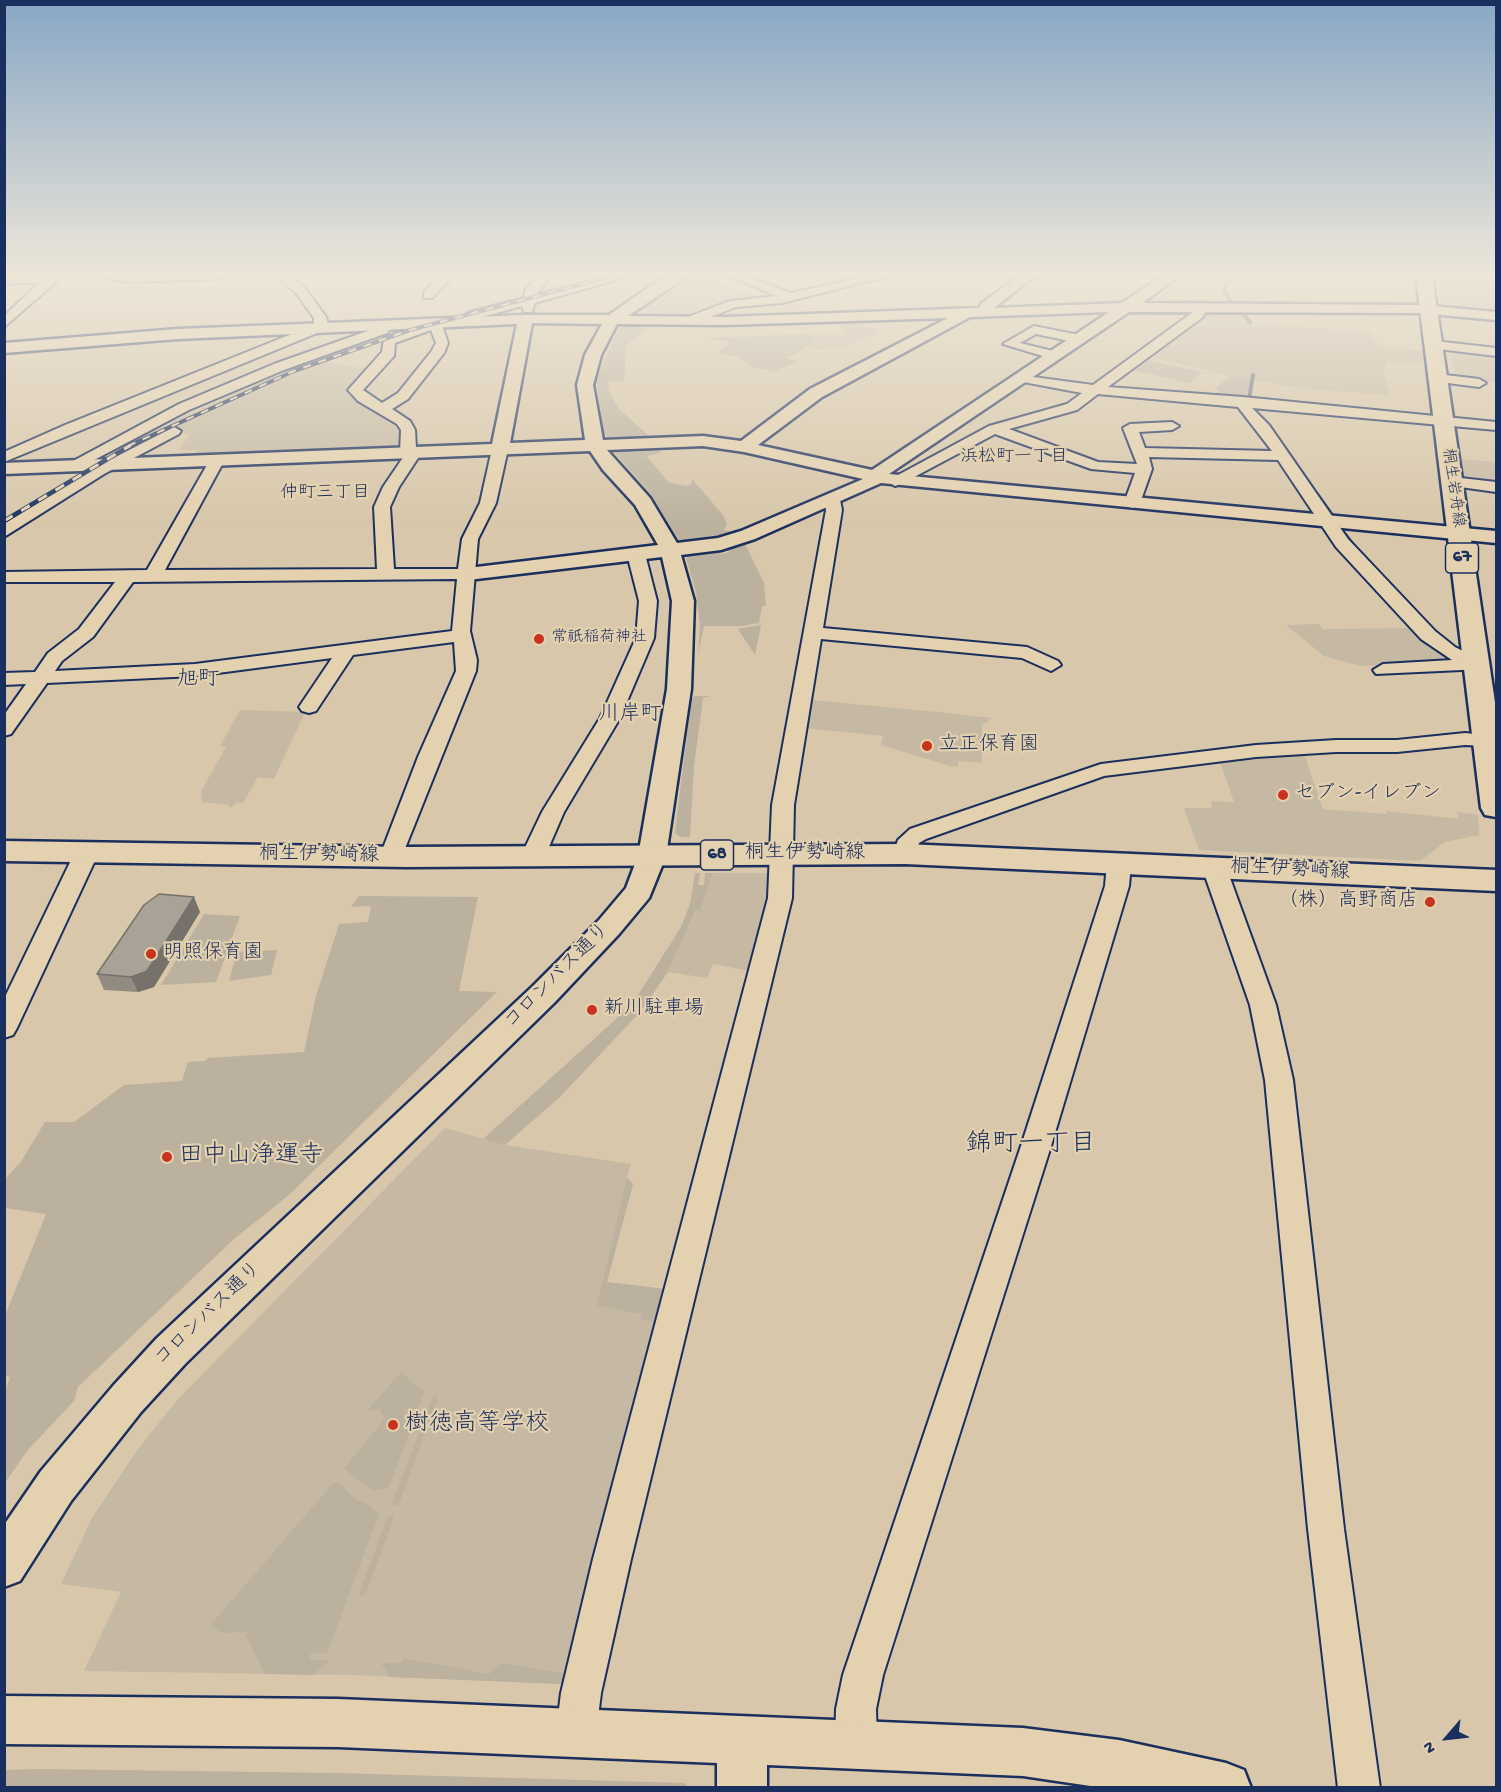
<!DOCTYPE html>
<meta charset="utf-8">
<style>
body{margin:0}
#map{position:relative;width:1501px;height:1792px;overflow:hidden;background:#d8c7aa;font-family:"Gochi Hand",sans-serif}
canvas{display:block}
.frame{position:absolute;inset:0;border:6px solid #1b2f5e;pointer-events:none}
.north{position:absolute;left:1417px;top:1708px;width:60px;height:60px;-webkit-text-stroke:4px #e4d1af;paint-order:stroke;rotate:242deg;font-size:16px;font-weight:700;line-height:24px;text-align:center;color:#1b2f5e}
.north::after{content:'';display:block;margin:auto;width:21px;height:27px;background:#1b2f5e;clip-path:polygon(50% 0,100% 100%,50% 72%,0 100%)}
</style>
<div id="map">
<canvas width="1501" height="1792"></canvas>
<div class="frame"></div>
<div class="north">N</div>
</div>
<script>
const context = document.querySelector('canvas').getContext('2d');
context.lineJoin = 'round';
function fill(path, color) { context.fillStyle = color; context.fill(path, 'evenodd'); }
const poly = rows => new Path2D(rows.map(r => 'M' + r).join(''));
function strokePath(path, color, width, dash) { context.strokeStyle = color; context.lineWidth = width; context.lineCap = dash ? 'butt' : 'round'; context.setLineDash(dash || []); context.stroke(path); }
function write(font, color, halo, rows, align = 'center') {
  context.font = font + ' "Gochi Hand","Klee One",sans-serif'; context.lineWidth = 4.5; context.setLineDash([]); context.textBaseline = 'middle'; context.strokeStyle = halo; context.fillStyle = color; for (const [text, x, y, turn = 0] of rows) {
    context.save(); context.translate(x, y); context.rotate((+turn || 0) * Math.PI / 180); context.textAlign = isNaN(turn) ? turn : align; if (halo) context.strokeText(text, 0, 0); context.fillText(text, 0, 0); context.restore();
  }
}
fill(poly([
 [698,276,705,276,763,299,691,317,635,315,668,289],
 [1434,276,1496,276,1496,312,1442,302],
 [1207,312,1240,312,1247,322,1253,323,1370,332,1379,347,1422,350,1424,365,1386,363,1384,374,1390,395,1316,390,1250,380,1245,399,1213,396,1220,390,1215,389,1230,376,1147,356],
 [863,320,866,327,876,328,878,331,843,348,835,346,826,351,808,347,811,344,809,334,845,334,839,321],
 [406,330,405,334,325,362,370,369,353,388,402,425,402,450,193,458,197,450,179,450,190,434,169,430,113,460,101,460,136,439,241,390,327,356],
 [1450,349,1496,355,1496,383,1455,378],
 [1462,459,1496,462,1496,485,1465,482],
 [1319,624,1323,629,1415,628,1455,662,1360,666,1324,656,1286,625],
 [811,700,938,712,992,718,982,725,982,763,958,761,958,767,950,766,881,745,883,736,804,728],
 [240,710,305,712,274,779,258,777,243,803,236,803,231,808,228,805,202,802,201,791,226,747,220,746],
 [1303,751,1323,809,1386,814,1386,811,1459,819,1457,812,1478,815,1479,835,1445,842,1420,861,1199,850,1184,808,1212,808,1211,801,1234,802,1219,759],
 [713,873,773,873,772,890,750,971,713,964,707,978,668,972,697,909,700,909],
 [445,1128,505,1145,631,1164,627,1178,633,1184,607,1282,665,1289,562,1684,350,1675,84,1671,121,1592,61,1584,92,1518,138,1449,178,1399]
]), '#c6b9a3');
fill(poly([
 [620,325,651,326,626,345,624,381,608,381,609,391,618,408,651,438,640,439,656,447,661,453,647,456,668,482,686,486,691,484,692,479,723,515,727,524,724,530,740,533,717,539,713,535,706,537,708,540,686,543,679,541,650,493,614,452,616,448,603,431,596,381],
 [809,334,812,344,787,358,798,361,774,372,751,367,740,357,721,354,718,352,731,342,706,338],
 [1141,360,1146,360,1203,372,1189,383,1128,369],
 [1227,379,1250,381,1245,399,1213,396,1220,390,1215,389],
 [745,544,764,583,766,606,762,606,759,623,741,626,704,626,698,655,700,625,696,592,686,558,691,554,716,550,721,554,726,553,729,552,727,548],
 [761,625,755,655,738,629],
 [695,696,711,696,703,698,694,766,690,837,680,837,675,833,691,699],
 [695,873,700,873,698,885,704,885,705,873,713,873,700,910,696,910,668,972,641,1011,559,1098,505,1145,483,1139,614,1021,638,995,681,927,690,904],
 [359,896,478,897,459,991,497,992,289,1195,234,1239,78,1387,74,1401,27,1451,5,1483,5,1392,10,1377,5,1376,6,1313,46,1214,5,1208,5,1179,20,1163,45,1122,74,1122,124,1085,182,1081,188,1062,205,1061,208,1058,304,1052,316,996,339,924,368,922,371,906,351,907],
 [204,914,240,916,216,982,161,985],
 [277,950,271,975,229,981,237,952],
 [627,1178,633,1184,607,1282,665,1289,657,1322,641,1319,642,1314,597,1306],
 [402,1371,411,1382,425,1390,389,1487,373,1491,344,1469,382,1422,384,1418,379,1409,366,1412],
 [434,1394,438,1397,399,1504,394,1506,392,1503],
 [333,1483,340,1484,358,1501,368,1504,379,1514,327,1653,311,1653,309,1659,329,1661,313,1675,265,1674,246,1636,248,1632,222,1633,210,1626],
 [388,1516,393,1516,393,1520,366,1594,361,1597,359,1593],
 [402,1658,489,1674,501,1663,565,1673,562,1684,390,1677,381,1663,402,1663],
 [39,1769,336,1773,685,1783,688,1787,5,1787,5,1770]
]), '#bcb19f');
strokePath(poly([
 [1224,288,1233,276],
 [1225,292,1231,303],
 [1242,312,1250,322],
 [1249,399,1253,375]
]), '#666b7d', 4);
strokePath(poly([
 [1318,496,1334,518],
 [1345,535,1353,545]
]), '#666b7d', 4.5);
const minor = poly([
 [24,276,62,277,4,327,4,316,40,282,4,284,4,277,24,276],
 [98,276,226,276,220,279,126,282,98,276],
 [278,276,291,276,305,288,326,317,328,324,322,331,4,462,4,452,65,425,314,325,314,318,296,293,278,276],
 [440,276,453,276,432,298,424,298,424,292,440,276],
 [538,276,550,276,536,295,611,276,630,276,535,303,532,312,524,312,522,306,478,318,460,326,454,322,470,312,524,298,525,290,538,276],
 [730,276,746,276,791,293,868,276,889,276,782,303,736,307,693,324,685,324,685,318,730,301,776,296,730,276],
 [1201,303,1207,307,1203,317,1108,387,1243,397,1496,422,1496,430,1252,408,1269,425,1348,539,1435,631,1455,647,1483,661,1486,665,1483,669,1376,674,1373,670,1383,664,1452,660,1421,639,1336,547,1278,460,1149,457,1152,469,1140,503,1132,508,1124,503,1135,473,1091,469,995,434,901,484,895,486,887,481,989,426,1067,404,1082,393,1018,381,1018,375,1093,385,1193,312,1197,304,1201,303],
 [1098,394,1238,407,1272,451,1145,448,1139,432,1172,430,1179,426,1172,422,1130,424,1123,428,1137,464,1098,462,1009,429,1077,410,1098,394],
 [438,319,444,323,442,326,448,343,444,353,408,399,392,409,410,421,415,430,416,448,422,452,399,487,390,507,394,569,458,569,462,539,480,503,492,449,500,444,508,449,496,503,478,539,470,631,477,660,476,671,400,861,392,863,384,861,380,856,418,757,456,671,454,642,353,655,316,711,309,713,302,711,299,707,332,658,195,676,47,683,11,734,4,736,4,715,26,684,4,685,4,673,35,672,48,653,79,629,115,582,4,582,4,572,147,570,211,458,221,458,224,461,165,570,377,569,374,507,383,487,404,456,400,452,401,430,397,424,358,401,348,390,382,352,384,338,438,319],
 [431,330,436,343,431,352,398,393,382,403,363,390,394,356,395,343,431,330],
 [457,579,452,631,195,664,55,671,62,661,93,637,133,582,457,579],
 [388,321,394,325,387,333,284,370,189,410,77,469,72,471,64,466,179,404,274,364,379,327,388,321],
 [1034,326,1084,336,1085,339,1079,343,1036,334,1020,343,1061,353,1063,356,1056,360,1003,344,1034,326],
 [1435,341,1496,348,1496,356,1430,348,1429,345,1435,341],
 [1437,374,1479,379,1486,383,1479,387,1432,381,1430,378,1437,374],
 [174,427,181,431,179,434,104,474,4,537,4,524,94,468,174,427],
 [1452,477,1496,482,1496,492,1446,485,1444,482,1452,477],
 [832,495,840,500,842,510,823,628,1027,647,1058,661,1061,665,1051,671,1022,658,821,639,794,805,792,898,631,1559,601,1693,596,1733,590,1747,576,1753,562,1747,556,1733,561,1693,593,1559,768,898,772,805,826,510,824,500,832,495],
 [636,549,645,554,657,601,654,638,620,718,564,812,545,856,541,861,533,863,525,861,521,856,542,812,600,718,636,638,639,601,627,554,636,549],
 [1465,733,1495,736,1496,743,1488,746,1465,745,1397,752,1336,752,1256,757,1104,776,926,839,919,843,913,859,905,861,897,859,893,854,898,840,910,829,1101,764,1256,745,1336,740,1397,740,1465,733],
 [86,847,94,849,98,854,17,1028,13,1035,4,1038,4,999,74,854,78,849,86,847],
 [1119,856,1127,858,1131,863,1129,886,1051,1146,883,1675,876,1709,877,1744,871,1759,856,1765,841,1759,835,1744,836,1709,843,1675,1021,1146,1105,886,1107,863,1111,858,1119,856],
 [1214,860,1222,862,1226,867,1276,1005,1293,1080,1344,1529,1380,1788,1338,1788,1308,1529,1265,1080,1250,1005,1202,867,1206,862,1214,860]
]);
const tertiary = poly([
 [670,276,688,276,628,316,724,317,979,308,982,303,1019,276,1035,276,994,308,1122,303,1163,276,1179,276,1142,303,1420,305,1496,312,1496,320,1420,313,1129,312,889,474,1496,531,1496,543,881,483,755,539,721,550,681,555,694,601,691,689,666,856,649,898,619,934,555,1002,185,1364,141,1412,71,1501,20,1581,4,1587,4,1525,41,1471,113,1386,157,1338,533,986,599,920,626,888,638,856,667,689,672,601,662,557,468,580,461,578,458,574,461,570,468,568,658,545,635,505,603,470,590,451,4,474,4,463,492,444,517,324,178,339,4,353,4,343,178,329,525,315,609,315,656,282,670,276],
 [1109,312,872,470,758,445,822,397,970,317,1109,312],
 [948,318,810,389,741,441,703,436,603,440,593,385,601,355,617,324,724,325,948,318],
 [532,323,602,324,585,355,577,385,585,440,510,443,532,323],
 [703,446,744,452,863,479,741,531,718,538,677,543,650,498,607,450,703,446],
 [4,1696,338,1699,1023,1728,1119,1740,1226,1763,1244,1770,1251,1788,1104,1788,1023,1776,767,1765,767,1788,717,1788,717,1763,338,1747,4,1744,4,1696]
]);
const primary = poly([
 [1416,276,1432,276,1496,709,1496,817,1485,815,1481,808,1416,276],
 [4,841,407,847,905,844,1496,870,1496,891,905,864,407,867,4,861,4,841]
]);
strokePath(minor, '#1b2f5e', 4);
strokePath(tertiary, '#1b2f5e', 5);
strokePath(primary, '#1b2f5e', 5);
fill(minor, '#e4d1af');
fill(tertiary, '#e4d1af');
fill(primary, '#e4d1af');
const railFar1 = poly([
 [128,446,294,371,410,330,612,276]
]);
const rail = poly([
 [4,521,131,445]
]);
strokePath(railFar1, '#1b2f5e', 4);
strokePath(rail, '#1b2f5e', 4.5);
strokePath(railFar1, '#e4d1af', 2, [8]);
strokePath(rail, '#e4d1af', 3, [10]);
fill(poly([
 [200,912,154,987,138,992,104,990,97,974]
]), '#918b82');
fill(poly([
 [194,897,200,912,154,987,138,992,131,977]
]), '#76716a');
const building = poly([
 [159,894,194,897,147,971,131,977,97,974,144,905,159,894]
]);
fill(building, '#a9a297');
strokePath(building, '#76716a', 1.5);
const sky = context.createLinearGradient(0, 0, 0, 527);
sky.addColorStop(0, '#88a7c5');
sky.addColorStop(0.52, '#ede6d9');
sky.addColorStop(1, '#ede6d900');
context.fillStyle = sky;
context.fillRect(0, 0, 1501, 527);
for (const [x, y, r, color] of [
 [539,639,6,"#c8321e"],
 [927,746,6,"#c8321e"],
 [1283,795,6,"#c8321e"],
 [1430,902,6,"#c8321e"],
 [151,954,6,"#c8321e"],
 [592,1010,6,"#c8321e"],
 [167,1157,6,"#c8321e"],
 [393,1425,6,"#c8321e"]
]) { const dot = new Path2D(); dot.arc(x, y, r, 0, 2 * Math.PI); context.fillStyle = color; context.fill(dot); strokePath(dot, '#e4d1af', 2); }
write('16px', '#1b2f5e', '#e4d1af', [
 ["桐生岩舟線",1452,488,82]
]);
write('16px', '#1b2f5e', '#e4d1af', [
 ["常祇稲荷神社",551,639]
], 'left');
write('18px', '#1b2f5e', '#e4d1af', [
 ["浜松町一丁目",1014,458],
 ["仲町三丁目",325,494]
]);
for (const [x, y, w] of [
 [1462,558,33],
 [717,855,33]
]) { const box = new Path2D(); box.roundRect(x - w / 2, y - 15, w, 30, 4.5); context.fillStyle = '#e4d1af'; context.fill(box); strokePath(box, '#1b2f5e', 1.5); }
write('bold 18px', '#1b2f5e', null, [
 ["67",1462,558],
 ["68",717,855]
]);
write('20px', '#1b2f5e', '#e4d1af', [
 ["立正保育園",939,746],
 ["セブン-イレブン",1295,795],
 ["（株）高野商店",1418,902,"right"],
 ["明照保育園",163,954],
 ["新川駐車場",604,1010]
], 'left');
write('20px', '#1b2f5e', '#e4d1af', [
 ["桐生伊勢崎線",805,854],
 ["桐生伊勢崎線",319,856,1],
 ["桐生伊勢崎線",1290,871,3],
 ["コロンバス通り",558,977,-45],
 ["コロンバス通り",209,1315,-44]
]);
write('21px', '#1b2f5e', '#e4d1af', [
 ["旭町",198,681],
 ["川岸町",630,716]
]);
write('24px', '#1b2f5e', '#e4d1af', [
 ["田中山浄運寺",179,1157],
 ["樹徳高等学校",405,1425]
], 'left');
write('26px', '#1b2f5e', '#e4d1af', [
 ["錦町一丁目",1031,1146]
]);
</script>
